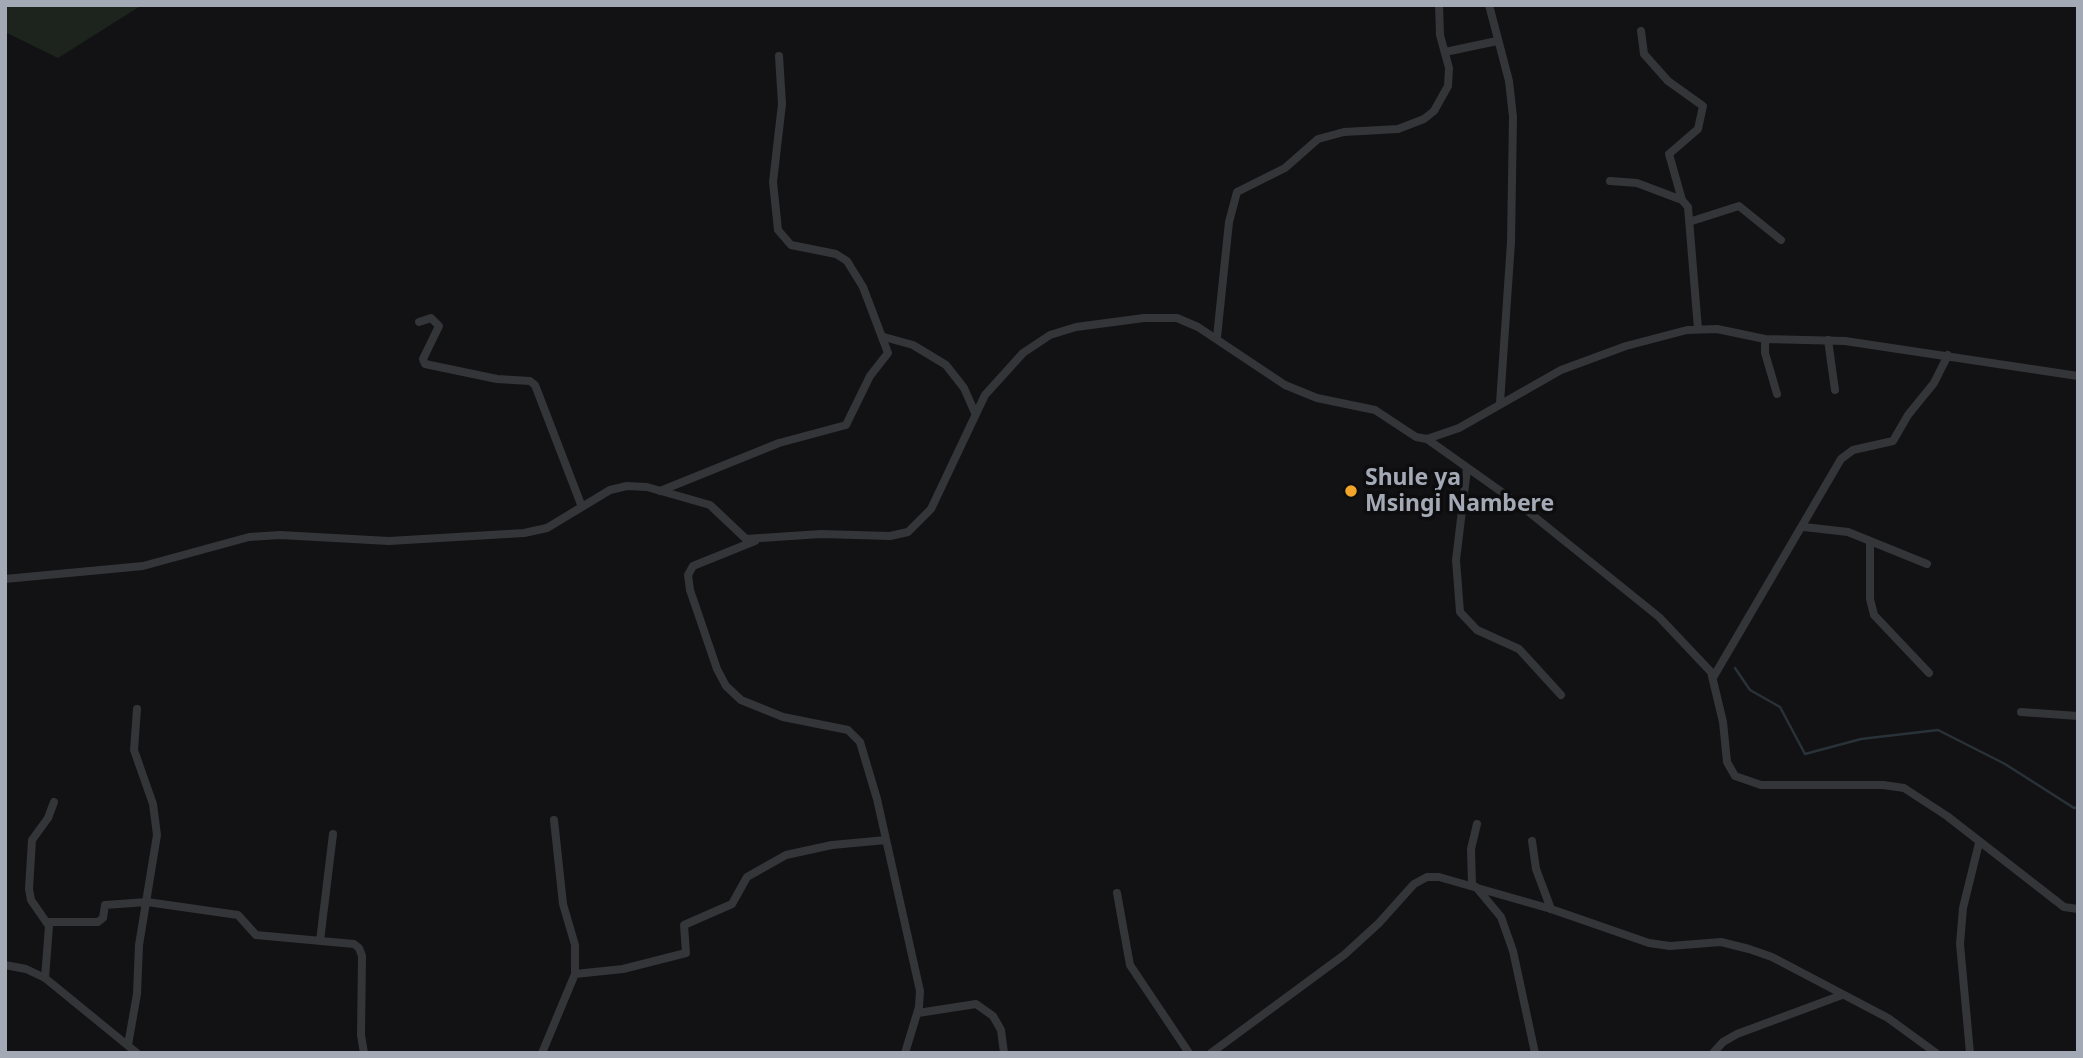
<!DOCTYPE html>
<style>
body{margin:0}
#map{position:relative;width:2083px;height:1058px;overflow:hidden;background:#121214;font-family:"Noto Sans",sans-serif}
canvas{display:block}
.frame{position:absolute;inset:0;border:7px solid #a4aab5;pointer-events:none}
</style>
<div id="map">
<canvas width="2083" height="1058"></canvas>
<div class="frame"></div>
</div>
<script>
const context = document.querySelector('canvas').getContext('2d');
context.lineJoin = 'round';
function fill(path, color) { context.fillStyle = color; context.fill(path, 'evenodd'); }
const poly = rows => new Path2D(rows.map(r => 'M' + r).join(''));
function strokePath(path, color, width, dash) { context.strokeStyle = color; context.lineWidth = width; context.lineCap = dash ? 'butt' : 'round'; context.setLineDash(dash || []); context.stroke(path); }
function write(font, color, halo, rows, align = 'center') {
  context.font = font + ' "Noto Sans",sans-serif'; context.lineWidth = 7; context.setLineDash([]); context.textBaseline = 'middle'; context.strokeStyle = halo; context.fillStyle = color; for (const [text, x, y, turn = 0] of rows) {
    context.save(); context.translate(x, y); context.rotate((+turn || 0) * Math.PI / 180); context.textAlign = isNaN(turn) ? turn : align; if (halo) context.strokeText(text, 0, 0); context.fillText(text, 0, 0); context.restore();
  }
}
fill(poly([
 [5,5,142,5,58,58,5,32]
]), '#1d241d');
strokePath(poly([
 [1735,668,1750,690,1780,707,1805,754,1861,739,1938,730,2005,764,2074,808,2078,807]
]), '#293238', 2.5);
strokePath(poly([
 [1489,5,1509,81,1513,117,1511,242,1500,403],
 [1641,31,1644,54,1668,81,1703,106,1698,129,1669,154,1682,200],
 [1445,52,1497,41],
 [1610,181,1637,183,1682,200,1688,207,1698,329],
 [1692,221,1739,206,1781,240],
 [419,322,431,318,439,326,423,359,425,364,497,379,530,381,535,385,582,507],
 [884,337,913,345,946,365,964,388,975,413],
 [1217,337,1229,222,1237,192,1285,168,1318,139,1344,132,1398,129,1424,119,1434,111,1448,86,1449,68,1440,35,1439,5],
 [1765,339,1765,353,1777,394],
 [1828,340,1835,390],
 [1427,439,1520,505,1659,617,1711,672,1723,722,1727,762,1735,776,1761,785,1883,785,1904,788,1947,816,2064,907,2078,909],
 [1467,469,1456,560,1460,612,1477,630,1519,649,1561,695],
 [660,491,779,443,846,425,870,376,888,353,863,287,847,261,836,254,791,245,778,230,773,182,782,104,779,56],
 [1804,527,1848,532,1927,564],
 [755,541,693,566,688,575,690,590,717,669,726,686,741,700,783,717,848,730,860,742,877,799,920,991,919,1007,905,1053],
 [1870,541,1870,599,1874,615,1929,673],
 [5,579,143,566,249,537,280,535,389,541,524,533,547,528,610,490,627,486,647,487,710,505,746,539,821,534,890,536,908,532,931,509,985,395,1023,353,1050,335,1076,327,1144,318,1177,318,1198,327,1285,385,1317,398,1375,410,1416,437,1427,439,1459,428,1561,370,1626,346,1687,330,1717,329,1765,339,1845,341,2078,376],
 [1714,676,1841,459,1853,450,1893,441,1908,415,1934,383,1948,355],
 [2021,712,2078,716],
 [1532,841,1536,869,1551,909],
 [1472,885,1471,849,1477,824],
 [1476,887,1501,917,1513,951,1535,1053],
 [1117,893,1130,965,1189,1053],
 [48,922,98,922,103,918,105,905,147,902,238,915,256,935,354,944,359,948,362,956,361,1035,364,1053],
 [320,941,333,834],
 [5,965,26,969,45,978,137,1053],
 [575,974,623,969,686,953,684,925,732,904,747,877,786,855,832,845,886,840],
 [45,978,49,926,31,900,29,889,32,840,48,818,54,802],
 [918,1013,976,1004,993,1016,1001,1030,1004,1053],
 [128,1045,137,994,139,945,157,835,153,804,134,750,137,709],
 [542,1053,575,974,575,945,563,904,554,820],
 [1211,1053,1344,955,1379,923,1414,884,1427,877,1439,877,1551,909,1649,943,1670,946,1721,942,1749,949,1772,957,1888,1018,1936,1053],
 [1713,1053,1723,1042,1737,1034,1842,995],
 [1970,1053,1960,944,1963,908,1979,843]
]), '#333539', 8);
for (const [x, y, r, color] of [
 [1351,491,7,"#f3a52b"]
]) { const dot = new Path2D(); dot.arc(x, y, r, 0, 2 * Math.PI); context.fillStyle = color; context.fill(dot); strokePath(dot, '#0d0d0f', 2.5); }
write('bold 23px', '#a4aab5', '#0d0d0f', [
 ["Shule ya",1365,478],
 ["Msingi Nambere",1365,504]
], 'left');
</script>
